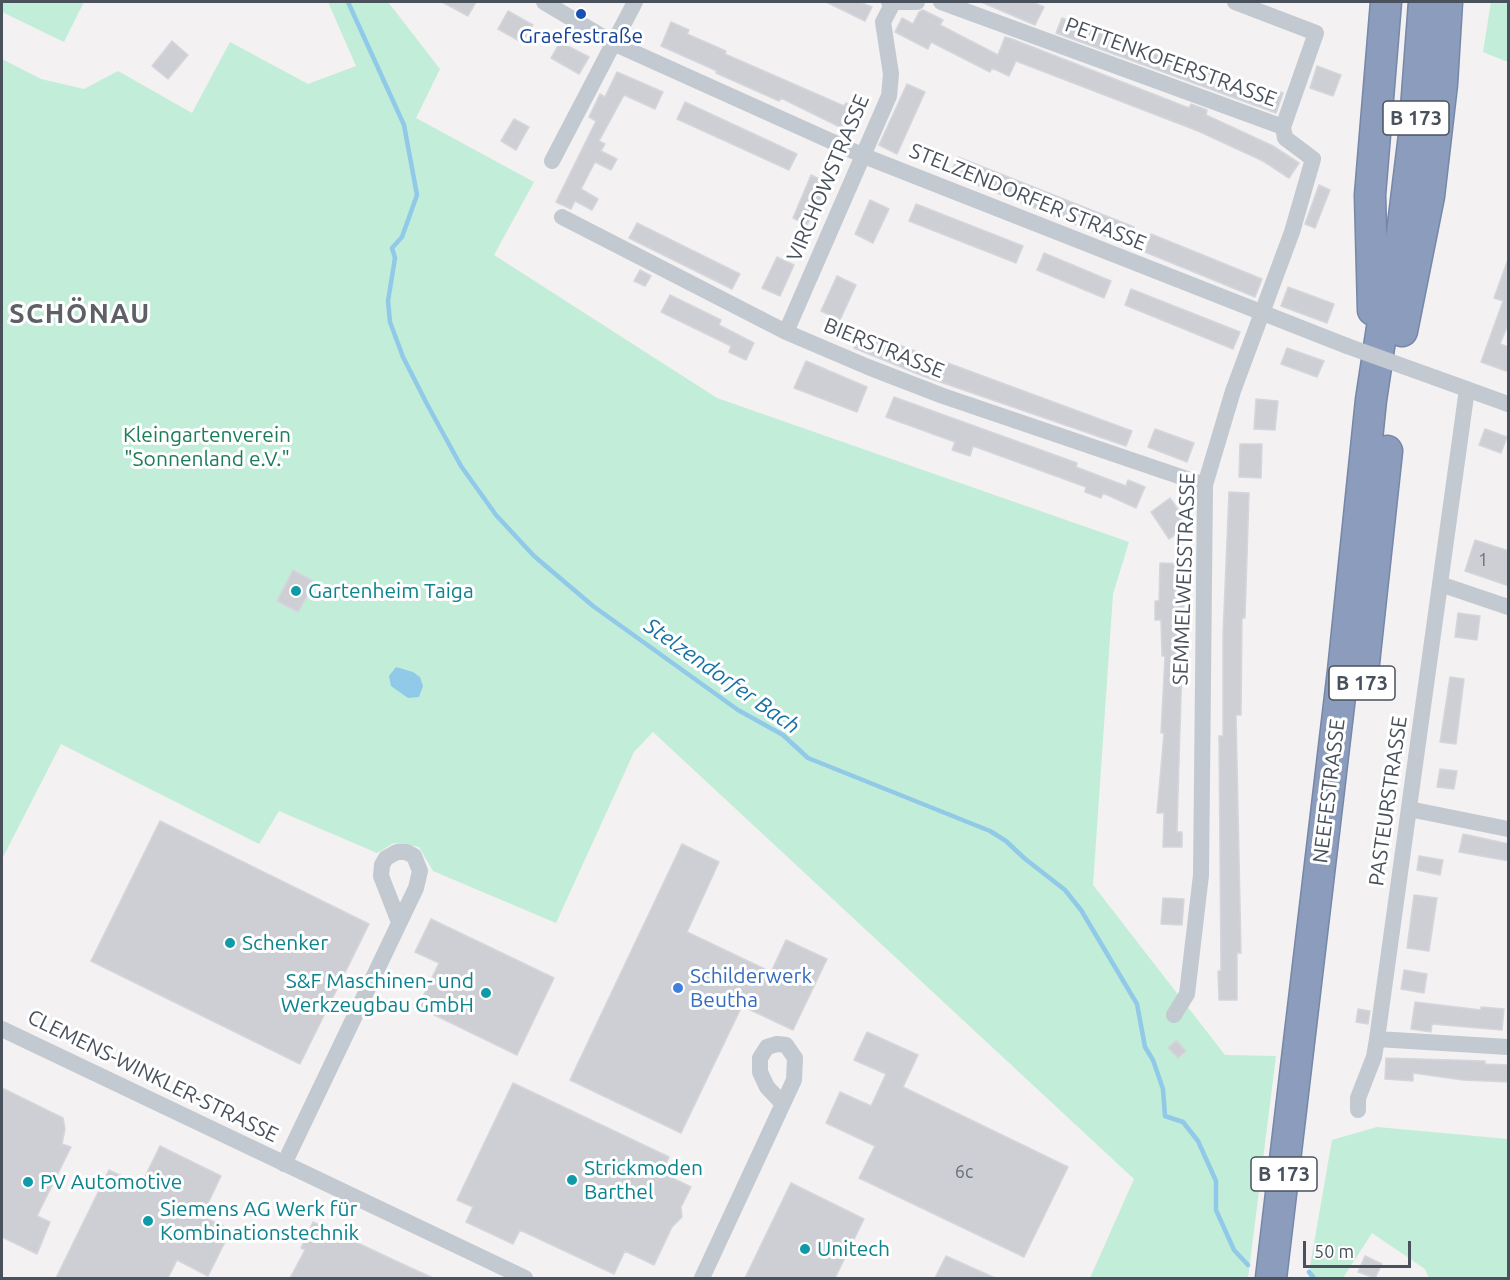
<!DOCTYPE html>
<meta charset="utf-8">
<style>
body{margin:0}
#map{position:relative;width:1510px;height:1280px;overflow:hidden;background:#f3f1f1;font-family:Ubuntu,sans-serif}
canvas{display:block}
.frame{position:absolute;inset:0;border:3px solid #49515d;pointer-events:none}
.scale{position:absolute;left:1303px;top:1241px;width:108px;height:27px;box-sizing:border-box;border:3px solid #49515d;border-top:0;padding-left:8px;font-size:18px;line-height:21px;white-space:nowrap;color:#49515d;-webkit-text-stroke:4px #fff;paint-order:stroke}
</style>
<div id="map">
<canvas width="1510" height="1280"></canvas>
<div class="frame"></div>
<div class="scale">50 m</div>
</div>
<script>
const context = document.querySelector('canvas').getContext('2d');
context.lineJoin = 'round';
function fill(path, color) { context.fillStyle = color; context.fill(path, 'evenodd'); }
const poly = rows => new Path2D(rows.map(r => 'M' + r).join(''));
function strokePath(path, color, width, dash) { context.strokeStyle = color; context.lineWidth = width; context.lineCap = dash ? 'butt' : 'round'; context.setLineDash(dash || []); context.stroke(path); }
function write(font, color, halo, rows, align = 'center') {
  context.font = font + ' Ubuntu,sans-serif'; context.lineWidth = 6; context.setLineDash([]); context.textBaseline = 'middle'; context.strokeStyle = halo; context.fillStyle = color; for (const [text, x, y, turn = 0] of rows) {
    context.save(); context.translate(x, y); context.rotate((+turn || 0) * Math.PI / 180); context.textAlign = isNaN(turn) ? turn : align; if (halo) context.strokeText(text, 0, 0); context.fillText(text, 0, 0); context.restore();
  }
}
fill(poly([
 [3,2,84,2,64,42,2,12],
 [328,2,388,2,440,69,416,118,534,182,494,255,717,398,1129,542,1113,594,1093,885,1225,1055,1276,1056,1248,1278,1090,1278,1134,1179,653,732,634,752,556,923,433,871,419,847,394,843,377,853,279,811,259,844,61,744,2,859,2,59,41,79,84,89,118,71,192,113,230,42,308,84,356,66],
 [1491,2,1508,2,1508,62,1483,52],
 [1377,1127,1508,1139,1508,1278,1429,1278,1425,1269,1372,1233,1343,1278,1308,1278,1332,1140]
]), '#c2edd9');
fill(poly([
 [396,667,413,672,420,677,423,686,419,697,408,698,391,686,389,676]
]), '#91c9e8');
strokePath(poly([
 [348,2,404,125,417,195,402,237,392,248,395,258,388,301,390,322,403,357,428,406,461,466,496,515,534,556,593,606,738,710,783,735,808,758,990,831,1006,841,1024,858,1065,890,1081,910,1137,1004,1145,1047,1153,1060,1163,1089,1165,1116,1183,1122,1198,1141,1216,1181,1216,1210,1234,1250,1248,1265],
 [1309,1272,1314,1278]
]), '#91c9e8', 4.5);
const building = poly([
 [442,2,476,2,468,16,442,2],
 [826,2,860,2,872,7,865,21,826,2],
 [981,2,1033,2,1044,7,1035,25,981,2],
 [923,10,943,20,940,25,998,55,1005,37,1012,39,1189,108,1191,104,1207,110,1206,115,1273,146,1299,163,1289,178,1263,161,1198,131,1016,61,1009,76,992,68,990,72,931,42,928,49,895,32,902,18,913,24,919,12,923,10],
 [508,11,533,25,523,43,498,29,508,11],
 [1062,18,1220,78,1265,92,1267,87,1283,93,1276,113,1056,33,1062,18],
 [671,22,689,30,687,34,726,51,725,54,844,106,846,103,862,111,852,133,781,98,779,101,716,73,717,71,661,46,671,22],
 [172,41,188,55,168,79,152,66,172,41],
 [560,42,589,57,579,74,551,58,560,42],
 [1317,66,1341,75,1333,96,1310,88,1317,66],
 [617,72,663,92,655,109,624,95,599,141,605,144,601,151,617,159,611,170,595,162,581,189,598,199,592,210,575,201,571,209,556,202,596,121,589,117,600,94,605,97,617,72],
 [907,84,925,92,897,154,879,145,907,84],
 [685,102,797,154,789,170,677,119,685,102],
 [514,119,529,127,516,150,501,141,514,119],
 [958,157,1134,227,1127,245,950,174,958,157],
 [811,175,828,183,807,225,793,218,811,175],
 [1319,185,1330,190,1315,228,1305,224,1319,185],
 [870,200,889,209,873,243,855,234,870,200],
 [916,204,1023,246,1016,263,909,221,916,204],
 [637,223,740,274,732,289,629,238,637,223],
 [1151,234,1262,279,1255,297,1145,252,1151,234],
 [1044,253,1111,281,1104,298,1037,270,1044,253],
 [777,257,794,265,780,296,762,288,777,257],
 [1507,262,1509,322,1500,344,1509,347,1509,372,1481,362,1503,301,1494,298,1507,262],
 [640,270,651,276,645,286,634,281,640,270],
 [837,276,856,285,840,320,821,311,837,276],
 [1288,287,1334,304,1327,323,1281,306,1288,287],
 [1131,289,1240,332,1233,349,1125,305,1131,289],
 [670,295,721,320,719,325,754,343,746,360,729,352,731,346,661,312,670,295],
 [861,331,1132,431,1126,446,923,376,854,348,861,331],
 [1287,348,1324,361,1317,377,1281,364,1287,348],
 [806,361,867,387,857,412,794,388,806,361],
 [894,397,1077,463,1076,467,1126,486,1128,480,1145,487,1136,508,1103,493,1101,498,1085,492,1086,487,973,446,970,456,952,450,955,442,886,417,894,397],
 [1256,399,1278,401,1275,430,1254,429,1256,399],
 [1155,429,1194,443,1187,462,1148,447,1155,429],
 [1485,429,1507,437,1501,453,1479,445,1485,429],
 [1240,444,1262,444,1261,478,1239,477,1240,444],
 [1229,492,1249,493,1245,618,1242,618,1241,715,1236,715,1241,953,1237,953,1237,1000,1219,1000,1218,971,1221,971,1219,736,1223,736,1223,635,1229,492],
 [1170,498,1189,525,1169,539,1151,512,1170,498],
 [1475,540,1509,551,1509,586,1465,571,1475,540],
 [1160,563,1185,564,1178,794,1177,832,1182,832,1182,847,1163,847,1164,813,1157,813,1164,733,1161,733,1165,656,1162,656,1161,620,1155,620,1155,601,1159,601,1160,563],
 [293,570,315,582,298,612,277,601,293,570],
 [1458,613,1480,616,1477,640,1455,637,1458,613],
 [1450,677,1464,679,1456,744,1440,742,1450,677],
 [1440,769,1457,771,1454,789,1437,787,1440,769],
 [160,821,369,924,300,1064,91,961,160,821],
 [1463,834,1509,844,1509,861,1459,852,1463,834],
 [682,844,719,862,687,932,771,972,786,940,827,959,793,1030,742,1006,681,1133,570,1080,682,844],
 [1419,856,1443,860,1440,875,1417,870,1419,856],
 [1414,895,1437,898,1429,951,1407,948,1414,895],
 [1163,898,1184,899,1182,925,1161,924,1163,898],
 [431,919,554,978,517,1055,418,1007,439,963,415,952,431,919],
 [1404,970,1427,974,1424,993,1401,989,1404,970],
 [1415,1002,1481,1010,1481,1007,1504,1009,1502,1030,1432,1024,1431,1032,1411,1029,1415,1002],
 [1358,1009,1370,1011,1368,1024,1356,1022,1358,1009],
 [867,1032,918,1055,903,1087,1068,1167,1024,1257,859,1178,875,1146,826,1123,840,1092,871,1106,886,1074,854,1060,867,1032],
 [1176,1040,1186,1051,1178,1058,1168,1048,1176,1040],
 [1386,1058,1485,1061,1485,1064,1509,1065,1509,1082,1463,1080,1413,1073,1413,1081,1385,1079,1386,1058],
 [513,1083,669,1157,662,1173,691,1187,681,1207,682,1217,672,1227,654,1265,625,1251,614,1274,520,1230,513,1244,466,1222,473,1207,457,1200,513,1083],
 [2,1088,63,1118,65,1129,62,1144,71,1147,37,1216,50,1222,37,1254,2,1237,2,1088],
 [160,1146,221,1176,202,1216,231,1230,208,1276,177,1260,168,1278,56,1278,109,1170,141,1185,160,1146],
 [791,1183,864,1219,835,1278,745,1278,791,1183],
 [313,1222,398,1262,433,1278,290,1278,305,1250,301,1248,313,1222],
 [946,1256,995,1278,935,1278,946,1256],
 [1365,1256,1382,1264,1375,1278,1358,1272,1365,1256]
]);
fill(building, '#cecfd5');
strokePath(building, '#d5d6db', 1.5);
const highway = poly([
 [1373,310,1370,195,1386,2],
 [1402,331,1429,196,1442,84,1447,2],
 [1364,663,1387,451],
 [1271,1278,1343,671,1371,400,1383,321,1402,233,1414,135,1424,2]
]);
strokePath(highway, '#7687a8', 33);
strokePath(poly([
 [544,2,613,43,864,156,1347,346],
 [889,2,917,2],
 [941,2,1283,127],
 [552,161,635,2],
 [562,217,786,332,868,367,943,396,1205,485],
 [786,332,889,96,891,74,883,22,893,3],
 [1436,378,1508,404],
 [1440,584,1508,607],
 [1409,809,1508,829],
 [1174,1015,1187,994,1201,875,1205,485,1233,391,1292,232,1313,159,1285,138,1283,127,1316,33,1235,2],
 [2,1029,525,1278],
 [1377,1039,1508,1047],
 [1358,1110,1358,1098,1374,1057,1377,1039,1467,389],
 [284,1164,416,888,420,871,414,856,406,852,397,852,386,858,382,865,381,876,399,922],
 [702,1278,794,1080,795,1058,786,1045,777,1044,767,1047,760,1058,760,1072,767,1087,783,1104]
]), '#c2c9d1', 16);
strokePath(highway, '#8b9cbc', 30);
strokePath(poly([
 [1347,346,1436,378]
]), '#c2c9d1', 16);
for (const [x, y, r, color] of [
 [581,14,6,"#1a4fb4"],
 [296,591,6,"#0f9aa8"],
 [230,943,6,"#0f9aa8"],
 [678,988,6,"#3f7fe0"],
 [486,993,6,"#0f9aa8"],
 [572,1180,6,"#0f9aa8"],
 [28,1182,6,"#0f9aa8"],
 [148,1221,6,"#0f9aa8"],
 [805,1249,6,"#0f9aa8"]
]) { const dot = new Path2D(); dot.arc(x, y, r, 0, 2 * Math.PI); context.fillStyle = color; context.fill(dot); strokePath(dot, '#fff', 2); }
write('18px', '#6a707b', null, [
 ["1",1483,560],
 ["6c",964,1172]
]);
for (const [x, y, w] of [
 [1416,118,66],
 [1362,683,66],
 [1284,1174,66]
]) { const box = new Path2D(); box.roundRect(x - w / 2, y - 17, w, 34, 4.5); context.fillStyle = '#fff'; context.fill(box); strokePath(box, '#49515d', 1.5); }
write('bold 20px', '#49515d', null, [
 ["B 173",1416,118],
 ["B 173",1362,683],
 ["B 173",1284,1174]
]);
write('21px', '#164399', '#fff', [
 ["Graefestraße",581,36]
]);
write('21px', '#49515d', '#fff', [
 ["PETTENKOFERSTRASSE",1171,62,20],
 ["VIRCHOWSTRASSE",828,178,-67],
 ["STELZENDORFER STRASSE",1028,197,22],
 ["BIERSTRASSE",884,348,22],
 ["SEMMELWEISSTRASSE",1184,579,-88],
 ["NEEFESTRASSE",1329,791,-83],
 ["PASTEURSTRASSE",1388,801,-82],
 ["CLEMENS-WINKLER-STRASSE",153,1076,26]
]);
write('21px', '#1c7c5a', '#fff', [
 ["Kleingartenverein",207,435],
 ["\"Sonnenland e.V.\"",207,459]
]);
write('21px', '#0d838f', '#fff', [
 ["Gartenheim Taiga",308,591],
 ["Schenker",242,943],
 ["S&F Maschinen- und",474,981,"right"],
 ["Werkzeugbau GmbH",474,1005,"right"],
 ["Strickmoden",584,1168],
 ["Barthel",584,1192],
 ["PV Automotive",40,1182],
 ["Siemens AG Werk für",160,1209],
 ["Kombinationstechnik",160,1233],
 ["Unitech",817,1249]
], 'left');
write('21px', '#366cbe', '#fff', [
 ["Schilderwerk",690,976],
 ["Beutha",690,1000]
], 'left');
write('italic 22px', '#1471a5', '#fff', [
 ["Stelzendorfer Bach",722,676,35]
]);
context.letterSpacing = '1.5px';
write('bold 27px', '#5d6065', '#fff', [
 ["SCHÖNAU",80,314]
]);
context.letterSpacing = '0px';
</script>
